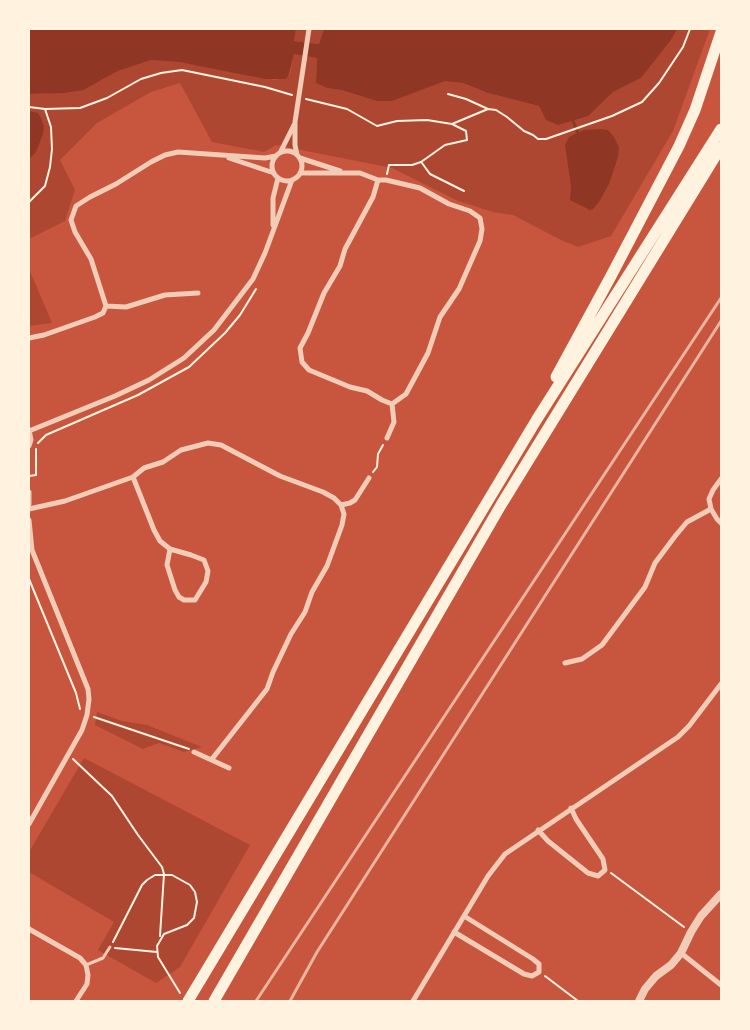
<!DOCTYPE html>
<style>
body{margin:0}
#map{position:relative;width:750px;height:1030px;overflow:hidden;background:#c8553d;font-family:"Nunito Sans",sans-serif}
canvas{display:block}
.frame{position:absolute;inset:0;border:30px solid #fff3e0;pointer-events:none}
</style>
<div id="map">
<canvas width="750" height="1030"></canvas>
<div class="frame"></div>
</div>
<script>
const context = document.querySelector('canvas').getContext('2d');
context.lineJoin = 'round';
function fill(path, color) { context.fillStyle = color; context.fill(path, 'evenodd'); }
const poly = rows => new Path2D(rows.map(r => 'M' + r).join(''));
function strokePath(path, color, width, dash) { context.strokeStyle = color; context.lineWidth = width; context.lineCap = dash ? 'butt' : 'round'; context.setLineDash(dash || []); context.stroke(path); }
fill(poly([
 [296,29,324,29,319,44,294,41],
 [677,29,710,29,673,131,611,236,578,247,561,240,513,215,493,212,458,201,392,168,276,145,264,152,212,142,180,83,151,92,97,123,60,160,75,190,65,221,29,239,29,94,44,94,100,81,118,71,151,60,179,62,275,80,290,74,294,54,317,58,316,83,327,88,341,90,377,101,392,101,445,80,463,83,488,93,539,106,546,120,587,116,613,92,641,78,671,40],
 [29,267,29,269,52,323,29,326],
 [97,712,122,721,147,725,202,747,184,752,159,743,143,749,95,725],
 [84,758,250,845,180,967,156,983,98,950,114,922,29,872,29,852]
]), '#ae4732');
fill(poly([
 [29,29,296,29,294,41,319,44,324,29,677,29,671,40,641,78,613,92,588,116,558,125,546,120,539,106,488,93,463,83,445,81,392,101,377,101,341,90,327,88,316,83,317,58,294,54,289,74,286,79,265,79,179,62,151,60,118,71,83,90,64,93,29,94],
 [29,111,38,113,41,118,44,127,43,134,36,152,29,159],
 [600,129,608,130,614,137,619,147,618,157,609,184,599,202,593,209,590,210,570,200,571,186,565,145,569,137,584,130]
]), '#8f3625');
strokePath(poly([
 [573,121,578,133]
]), '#8f3625', 3);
strokePath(poly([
 [448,94,466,99,488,109],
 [306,99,347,109,377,126,397,121,427,120,452,124,488,109,496,110,507,117,524,131,533,135,538,139,546,139,612,116,642,102,659,83,683,47,690,29],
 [29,107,45,109,51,127,52,149,50,167,45,186,29,202,29,207],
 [45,109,80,108,107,98,141,79,161,73,182,70,265,87,292,95],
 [422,163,430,174,464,191],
 [387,174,389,165,412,165,421,162,445,145,467,140,466,131,452,124],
 [38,443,46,435,138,395,189,367,225,333,240,315,256,289],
 [373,472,377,467,378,454,383,445],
 [29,476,36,475,36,449],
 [29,579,76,693,80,709],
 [94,717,189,749],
 [73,759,112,796,138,835,162,867,164,874,160,936],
 [611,873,684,927],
 [113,942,142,885,147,880,155,875,172,875,190,885,195,892,197,902,194,918,187,925,164,934,157,946,158,957,180,993],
 [115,948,157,952],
 [545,976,578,1001]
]), '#fff3e0', 2);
strokePath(poly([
 [86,965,103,958,110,947]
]), '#f1ccb7', 3);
strokePath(poly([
 '272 166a15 15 0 1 1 30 0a15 15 0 1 1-30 0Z',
 [280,153,294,125],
 [297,155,295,145,295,122,309,29],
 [229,158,274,173],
 [300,158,340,171],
 [300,173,360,173,378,180,386,180,420,188,449,204,470,211,480,218,482,229,480,241,459,289,440,317,428,353,406,394,392,404,382,400,367,391,350,387,309,370,302,362,300,348,308,333,324,293,340,266,345,249,373,197,378,180],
 [273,225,273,198,278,178],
 [106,306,126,307,165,295,198,293],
 [29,338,44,335,95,317,103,313,106,306,91,259,75,232,71,220,76,206,90,197,116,184,151,162,165,155,178,152,265,158,276,156],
 [29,430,31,440,29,446],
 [29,431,115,396,149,380,184,358,214,330,253,279,265,253,292,180],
 [387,438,394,422,392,404],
 [133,477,154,530,160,541,170,549,191,555,204,560,208,571,206,582,195,600,184,600,179,597,175,590,167,565,170,549],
 [721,479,713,490,709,499,711,509,717,519,721,523],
 [29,492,29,504],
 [341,505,350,503,355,500,369,478],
 [29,509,65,501,133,477,144,468,163,462,181,450,208,443,221,445,280,476,323,492,334,498,341,505,344,514,342,525,327,566,312,592,305,612,291,634,273,672,267,689,212,759],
 [29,520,32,550,88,689,89,699,87,715,82,730,29,824],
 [565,663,582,659,602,645,645,587,655,563,676,535,687,522,711,509],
 [194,752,229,768],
 [538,830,548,841,588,873,598,876,605,870,603,859,576,819,571,808],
 [29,929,80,958,86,965,88,975,87,984,76,1001],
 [454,932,524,974,532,976,539,972,539,964,533,959,464,916],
 [681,953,721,985],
 [413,1001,488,876,505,854,678,737,689,726,721,684]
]), '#f1ccb7', 5);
strokePath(poly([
 [639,1001,645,989,656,976,671,965,681,953,691,932,701,916,721,894]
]), '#f1ccb7', 8);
strokePath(poly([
 [556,377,611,276,679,146,695,110,721,32],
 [188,1001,537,419,721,129],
 [214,1001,501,505,721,147]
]), '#fff3e0', 11);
strokePath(poly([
 [256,1001,721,298],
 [290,1001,317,952,721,321]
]), '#e9b49f', 3);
</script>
